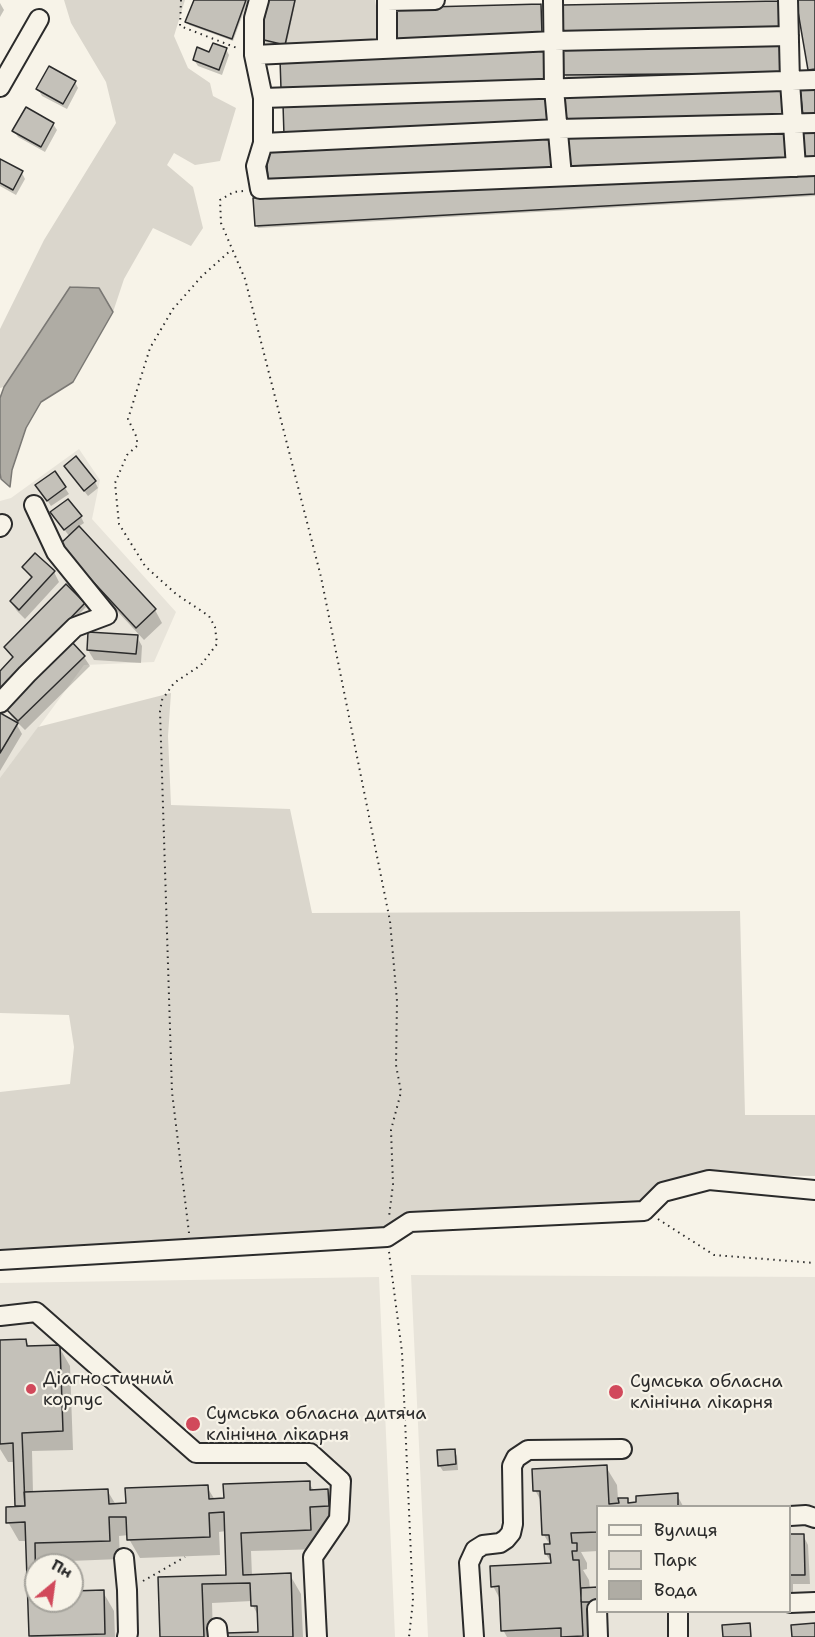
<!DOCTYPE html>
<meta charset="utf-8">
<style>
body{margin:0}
#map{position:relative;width:815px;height:1637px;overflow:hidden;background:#f7f3e8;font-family:"Shantell Sans",sans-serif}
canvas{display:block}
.legend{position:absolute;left:596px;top:1505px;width:195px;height:108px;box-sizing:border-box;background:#f7f3e8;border:2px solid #a5a39c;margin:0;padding:8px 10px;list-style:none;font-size:18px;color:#2b2b2b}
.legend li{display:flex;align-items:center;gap:12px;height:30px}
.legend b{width:30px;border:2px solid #a5a39c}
.north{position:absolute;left:24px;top:1553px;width:60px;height:60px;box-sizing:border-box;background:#f7f3e8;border:2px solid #a5a39c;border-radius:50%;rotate:29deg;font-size:16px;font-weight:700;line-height:24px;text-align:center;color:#2b2b2b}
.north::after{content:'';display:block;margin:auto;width:21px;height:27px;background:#d1495b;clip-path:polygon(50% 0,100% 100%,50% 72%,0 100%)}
</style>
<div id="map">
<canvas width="815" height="1637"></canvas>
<ul class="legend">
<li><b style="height:8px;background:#f7f3e8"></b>Вулиця</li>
<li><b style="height:16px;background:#dad6cc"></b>Парк</li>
<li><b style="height:16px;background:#afaca4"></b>Вода</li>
</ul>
<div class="north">Пн</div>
</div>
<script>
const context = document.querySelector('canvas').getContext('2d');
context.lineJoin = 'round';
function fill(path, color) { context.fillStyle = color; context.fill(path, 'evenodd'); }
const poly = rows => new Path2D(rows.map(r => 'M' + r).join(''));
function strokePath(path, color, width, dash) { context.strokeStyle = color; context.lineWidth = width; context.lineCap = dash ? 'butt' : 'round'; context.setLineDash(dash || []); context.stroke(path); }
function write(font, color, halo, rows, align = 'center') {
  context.font = font + ' "Shantell Sans",sans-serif'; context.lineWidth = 4.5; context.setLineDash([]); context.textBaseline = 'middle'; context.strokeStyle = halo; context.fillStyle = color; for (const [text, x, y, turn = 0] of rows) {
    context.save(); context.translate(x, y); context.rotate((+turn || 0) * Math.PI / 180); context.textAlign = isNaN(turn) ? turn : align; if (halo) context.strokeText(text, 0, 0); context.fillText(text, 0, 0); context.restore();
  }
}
fill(poly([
 [79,449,100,480,92,519,176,612,154,662,84,665,0,780,0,501,11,498],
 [411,1275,815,1277,815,1637,428,1637],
 [598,1506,790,1506,790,1612,598,1612],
 [379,1277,395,1637,0,1637,0,1283],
 [36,1565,72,1565,72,1601,36,1601]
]), '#e8e4da');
fill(poly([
 [64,0,185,0,174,36,188,68,210,83,213,96,236,108,220,161,195,165,174,153,167,165,193,187,203,228,191,246,153,228,124,279,113,312,99,288,70,287,4,387,0,388,0,329,44,240,116,123,106,82,71,23],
 [295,0,375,0,382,41,285,45],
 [171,693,168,736,171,805,290,809,312,913,740,911,745,1115,815,1115,815,1176,694,1175,638,1202,410,1214,380,1233,164,1240,0,1250,0,1092,70,1084,74,1047,69,1015,0,1013,0,778,38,727]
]), '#dad6cc');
const water = poly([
 [70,287,99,288,113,312,73,382,41,402,26,428,12,470,10,487,1,479,0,473,0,398,4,387,70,287]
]);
fill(water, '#afaca4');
strokePath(water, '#7a7874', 1.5);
fill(poly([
 [195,0,248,0,233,41,189,25,187,22],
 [270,0,296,0,286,46,263,42,261,39],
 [0,3,4,10,0,17],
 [226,49,229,55,222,75,198,66,194,60],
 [564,49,783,76,566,77],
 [75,82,78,88,67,109,42,96,38,89],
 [53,124,57,130,45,152,18,137,14,131],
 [785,137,786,163,570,168,569,165],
 [0,161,22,173,25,179,16,195,0,186],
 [815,175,815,196,258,228,256,225],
 [65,466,95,482,98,488,88,496],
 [55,473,69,494,51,506,41,491],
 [81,517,84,523,78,527,155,610,162,623,144,640,68,558,70,537,56,519],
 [24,568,54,572,59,582,25,619,17,611,11,602,32,579],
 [66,586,86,607,0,695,0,673,15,658],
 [137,637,142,646,141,663,94,660,88,650],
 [71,643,84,657,90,666,25,730,11,716,5,706],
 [0,714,17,725,22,734,0,771],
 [26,1341,30,1348,59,1347,70,1366,73,1450,32,1451,33,1493,107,1490,116,1505,127,1505,207,1487,215,1500,309,1483,314,1491,327,1491,338,1510,339,1525,321,1526,321,1549,251,1551,252,1576,290,1575,301,1594,303,1637,228,1637,260,1633,259,1617,253,1606,252,1601,212,1603,213,1637,162,1637,160,1579,228,1576,226,1531,219,1532,220,1555,140,1558,129,1539,129,1535,119,1536,120,1559,45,1562,45,1565,36,1565,36,1601,72,1601,72,1593,103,1592,114,1611,115,1637,31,1637,27,1541,19,1541,8,1522,17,1508,15,1462,8,1462,0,1449,0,1342],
 [454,1450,457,1456,458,1470,443,1471,439,1465],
 [606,1467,617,1485,618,1499,627,1499,630,1504,677,1495,683,1506,598,1506,598,1551,581,1552,587,1563,587,1569,583,1570,589,1580,590,1589,598,1589,592,1637,507,1637,503,1630,501,1601,493,1586,552,1564,546,1554,550,1545,544,1535,542,1503,535,1490],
 [803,1535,808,1545,810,1584,793,1584,793,1592,790,1592,790,1536]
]), '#0003');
const building = poly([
 [194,0,246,0,232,39,185,22,194,0],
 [268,0,295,0,285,45,260,39,268,0],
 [796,0,815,0,815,69,808,70,796,0],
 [779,1,780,31,563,36,562,5,779,1],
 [541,4,542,35,391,40,390,8,541,4],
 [213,43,227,48,219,70,193,60,197,47,209,52,213,43],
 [782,45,782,73,563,75,563,47,782,45],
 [544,51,545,81,281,89,280,59,544,51],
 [49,66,76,81,63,104,36,89,49,66],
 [815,88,815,115,803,116,800,89,815,88],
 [783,89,784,119,566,122,565,92,783,89],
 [546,94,547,126,284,136,283,104,546,94],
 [26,107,54,123,41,147,12,131,26,107],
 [815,131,815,160,805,161,802,132,815,131],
 [785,133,786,161,567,166,567,138,785,133],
 [551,138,553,168,268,180,266,150,551,138],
 [0,159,23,171,13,190,0,183,0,159],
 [815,174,815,194,255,226,253,198,815,174],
 [76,456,96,481,84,491,64,466,76,456],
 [55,471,66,487,47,501,35,485,55,471],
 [68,499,82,516,64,530,50,512,68,499],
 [79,526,156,609,136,628,59,545,79,526],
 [35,553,55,571,19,610,10,601,32,577,22,567,35,553],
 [66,584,85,603,0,691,0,671,13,657,4,647,66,584],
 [88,632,138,635,136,654,87,650,88,632],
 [71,641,85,656,18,721,3,706,71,641],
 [0,713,18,723,0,753,0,713],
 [26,1339,27,1346,60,1345,63,1431,22,1433,25,1506,15,1506,13,1443,0,1444,0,1340,26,1339],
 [455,1449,456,1464,438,1466,437,1450,455,1449],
 [607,1465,609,1504,619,1503,618,1498,628,1498,628,1503,636,1502,636,1496,678,1493,678,1506,598,1506,598,1532,571,1533,572,1543,577,1543,577,1551,572,1551,573,1560,579,1560,583,1636,561,1637,561,1628,501,1631,499,1586,491,1587,490,1566,551,1563,550,1554,545,1554,544,1544,550,1544,549,1535,542,1535,540,1491,533,1491,532,1469,607,1465],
 [310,1481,310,1490,328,1489,329,1506,310,1507,311,1530,241,1533,243,1575,291,1573,293,1637,227,1637,226,1633,258,1632,257,1606,251,1606,250,1583,202,1584,204,1637,160,1637,158,1577,226,1575,224,1512,209,1513,210,1537,127,1540,126,1517,109,1517,110,1541,35,1543,36,1601,72,1601,72,1591,104,1590,105,1634,29,1636,25,1522,6,1523,6,1507,25,1506,24,1492,108,1489,109,1504,126,1503,125,1488,208,1485,209,1499,224,1498,223,1484,310,1481],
 [790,1534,804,1534,805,1575,790,1575,790,1534],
 [598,1587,598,1602,581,1602,581,1588,598,1587],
 [750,1623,751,1637,723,1637,722,1625,750,1623],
 [815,1623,815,1637,792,1637,791,1625,815,1623]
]);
fill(building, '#c4c1b9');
strokePath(building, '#2b2b2b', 1.5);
const minor = poly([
 [259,0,254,18,254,55,263,98,263,143,256,166,260,189,815,166],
 [553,0,554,89,562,176],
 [788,0,790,82,796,167],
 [387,47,387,1,435,0],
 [254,55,554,41,789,36],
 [0,87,39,19],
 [263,98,815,80],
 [263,143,558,129,815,123],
 [0,527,2,524],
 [0,703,27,674,75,627,107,615,56,552,34,505],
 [0,1260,387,1237,410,1222,644,1211,663,1192,709,1180,815,1190],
 [0,1316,36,1312,196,1453,310,1453,341,1481,339,1519,313,1557,317,1637],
 [790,1516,806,1515,815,1518],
 [124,1558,127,1590,128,1633,127,1637],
 [790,1603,815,1602],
 [597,1609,598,1637],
 [217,1628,218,1637],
 [474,1637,469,1563,475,1550,483,1545,500,1543,506,1539,511,1533,513,1524,512,1466,516,1458,528,1450,622,1449],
 [678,1637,678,1612]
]);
strokePath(minor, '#2b2b2b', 22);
strokePath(poly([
 [181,0,180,26,237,48],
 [243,191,234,192,220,200,221,223,245,279,321,577,390,921,397,1001,396,1065,401,1092,391,1130,393,1184,389,1217],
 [658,1219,714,1255,815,1263],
 [189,1233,172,1092,160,711,162,700,174,683,201,665,217,644,215,627,209,616,176,594,145,566,119,524,115,483,127,455,137,446,137,438,128,419,150,348,173,309,202,276,231,250],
 [389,1252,402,1352,413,1601,409,1637],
 [143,1581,185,1557]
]), '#2b2b2b', 2, [1.5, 4.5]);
strokePath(minor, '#f7f3e8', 18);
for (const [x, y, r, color] of [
 [31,1389,6,"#d1495b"],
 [616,1392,8,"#d1495b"],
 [193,1424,8,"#d1495b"]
]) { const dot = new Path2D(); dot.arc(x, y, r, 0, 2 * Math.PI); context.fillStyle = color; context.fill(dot); strokePath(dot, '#f7f3e8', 2); }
write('18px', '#2b2b2b', '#f7f3e8', [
 ["Діагностичний",43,1379],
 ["корпус",43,1400],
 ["Сумська обласна",630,1382],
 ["клінічна лікарня",630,1403],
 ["Сумська обласна дитяча",206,1414],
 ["клінічна лікарня",206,1435]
], 'left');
</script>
